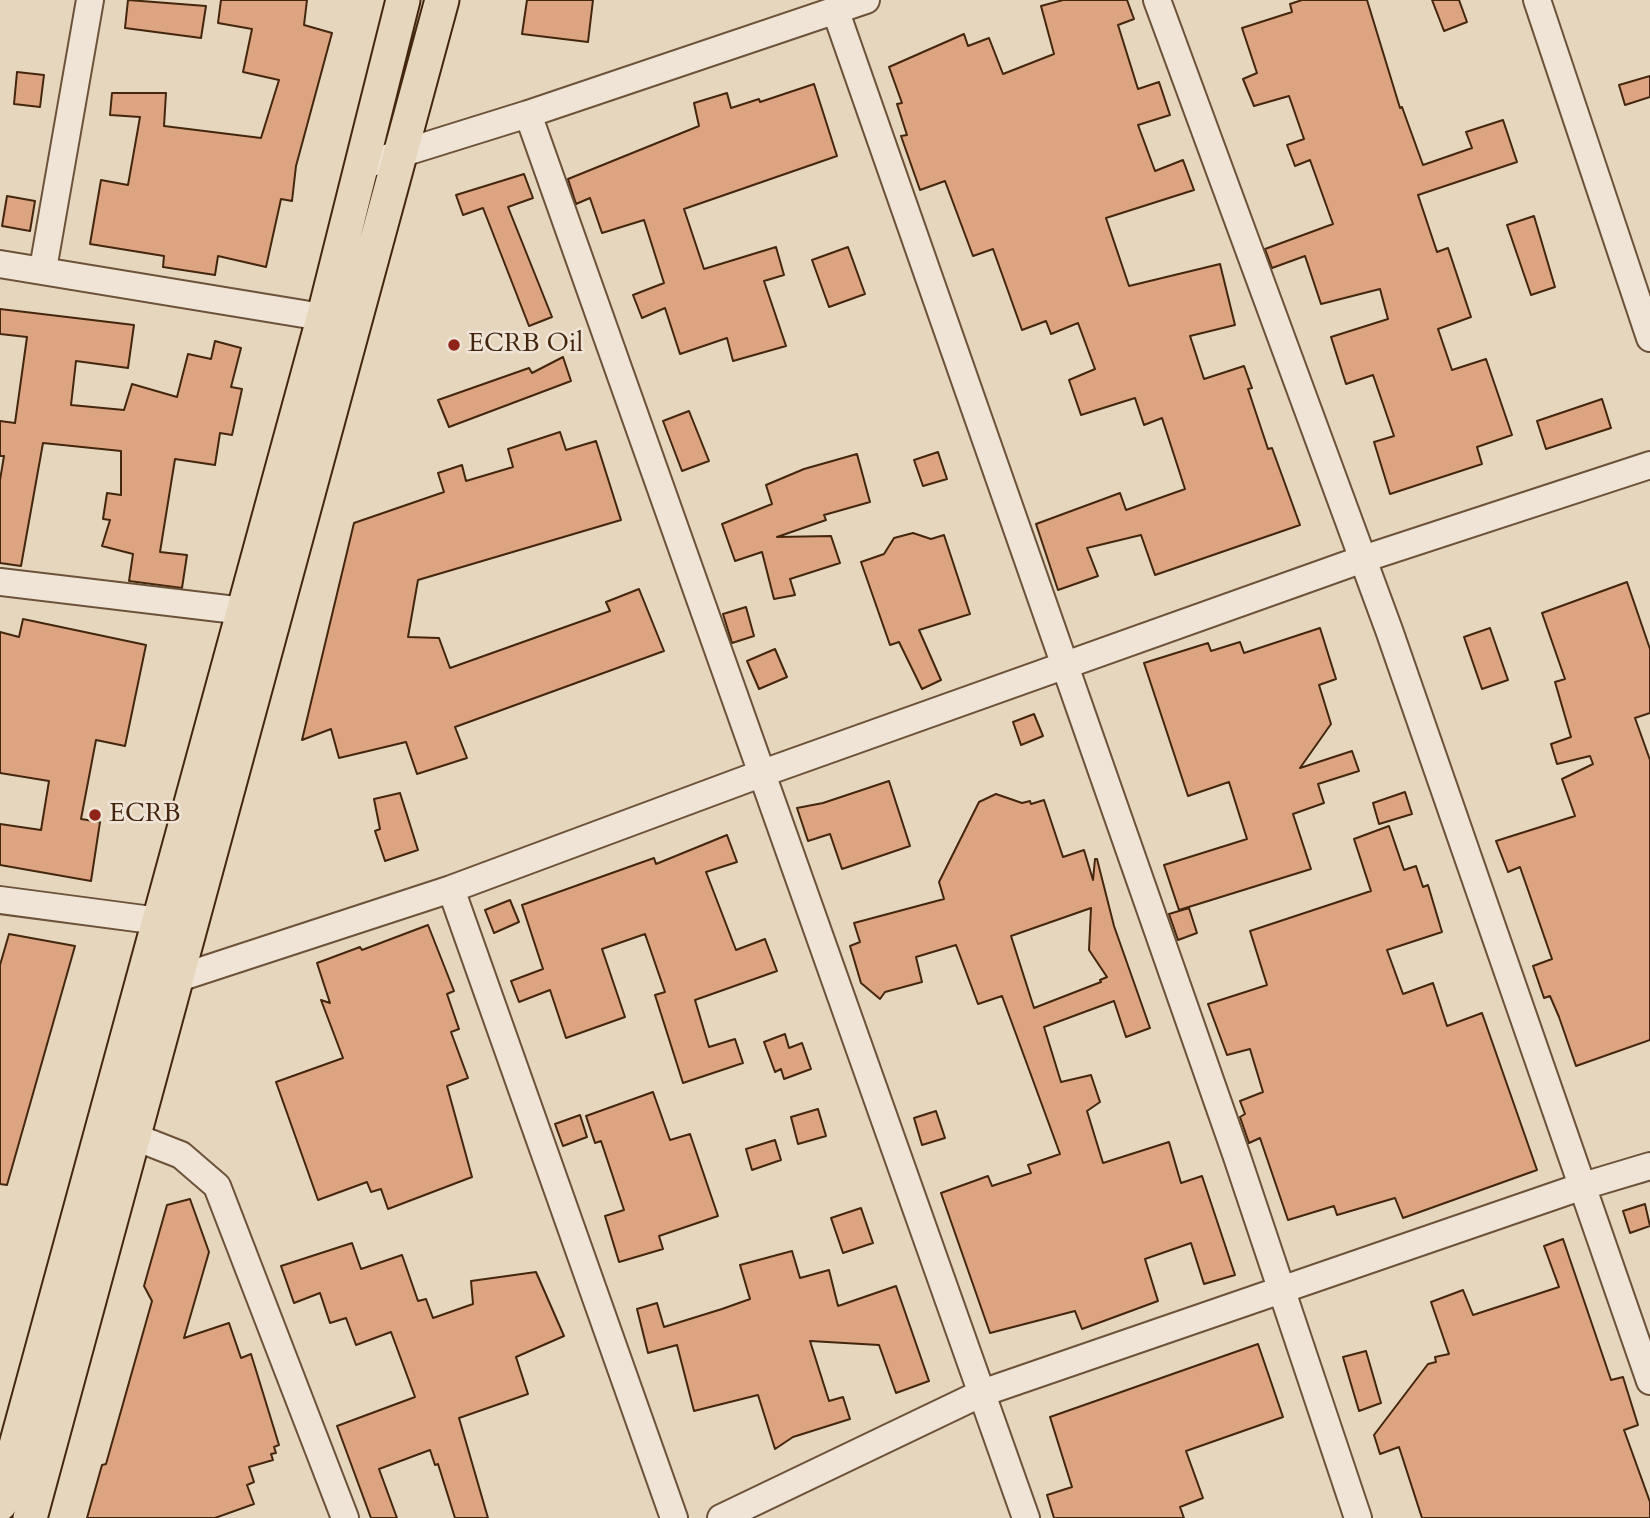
<!DOCTYPE html>
<style>
body{margin:0}
canvas{display:block;background:#e7d6be}
</style>
<canvas width="1650" height="1518"></canvas>
<script>
const context = document.querySelector('canvas').getContext('2d');
context.lineJoin = 'round';
function fill(path, color) { context.fillStyle = color; context.fill(path, 'evenodd'); }
const poly = rows => new Path2D(rows.map(r => 'M' + r).join(''));
function strokePath(path, color, width, dash) { context.strokeStyle = color; context.lineWidth = width; context.lineCap = dash ? 'butt' : 'round'; context.setLineDash(dash || []); context.stroke(path); }
function write(font, color, halo, rows, align = 'center') {
  context.font = font + ' Cardo,serif'; context.lineWidth = 5; context.setLineDash([]); context.textBaseline = 'middle'; context.strokeStyle = halo; context.fillStyle = color; for (const [text, x, y, turn = 0] of rows) {
    context.save(); context.translate(x, y); context.rotate((+turn || 0) * Math.PI / 180); context.textAlign = isNaN(turn) ? turn : align; if (halo) context.strokeText(text, 0, 0); context.fillText(text, 0, 0); context.restore();
  }
}
const building = poly([
 [128,0,206,6,201,38,125,28,128,0],
 [221,0,307,0,304,25,332,33,296,166,292,201,281,199,266,267,218,256,215,275,163,267,164,256,90,244,101,180,128,185,140,117,110,115,112,93,166,93,164,126,261,138,279,80,243,72,252,29,218,23,221,0],
 [527,0,593,0,588,42,522,34,527,0],
 [1063,0,1127,0,1134,19,1118,25,1138,89,1159,82,1170,115,1138,125,1155,171,1183,160,1194,190,1106,218,1129,286,1220,264,1235,325,1190,336,1204,379,1244,366,1252,388,1248,389,1268,449,1272,448,1300,525,1155,575,1141,535,1087,548,1098,576,1058,590,1036,524,1120,493,1126,510,1185,489,1162,418,1144,425,1135,398,1081,415,1069,380,1095,369,1078,323,1051,334,1046,321,1022,330,993,249,973,256,945,181,920,190,901,136,907,135,897,104,902,103,889,67,964,34,968,46,989,38,1003,74,1054,54,1041,6,1063,0],
 [1302,0,1367,0,1400,108,1402,107,1423,165,1472,148,1466,132,1503,120,1517,162,1418,195,1437,252,1448,248,1471,317,1438,329,1452,370,1486,359,1512,435,1477,447,1482,464,1390,494,1374,442,1394,436,1373,375,1346,384,1331,337,1388,319,1380,289,1321,304,1305,256,1272,268,1265,249,1333,224,1310,160,1295,166,1287,145,1304,139,1289,96,1254,106,1243,79,1257,73,1242,28,1292,12,1290,4,1302,0],
 [1432,0,1459,0,1467,22,1444,31,1432,0],
 [17,72,44,75,40,107,14,104,17,72],
 [1650,76,1650,97,1625,105,1619,85,1650,76],
 [814,84,837,156,684,209,704,269,776,247,784,275,764,281,786,346,733,361,727,338,680,354,665,308,642,318,633,295,664,283,644,220,602,233,590,198,576,204,568,179,699,126,694,103,727,93,731,108,759,99,760,102,814,84],
 [524,174,533,198,508,207,552,317,529,326,483,208,463,215,456,195,524,174],
 [7,196,35,201,30,231,2,226,7,196],
 [1534,216,1555,287,1531,295,1507,225,1534,216],
 [848,247,865,294,829,307,812,260,848,247],
 [0,309,134,325,128,368,76,361,71,405,124,410,132,384,177,397,188,354,211,359,215,341,241,348,231,387,242,389,232,435,220,433,215,465,175,459,160,552,187,555,182,588,129,581,133,554,102,546,110,520,103,519,107,493,121,495,121,451,43,443,21,566,0,563,0,480,4,456,0,456,0,421,15,423,27,337,0,334,0,309],
 [563,357,571,381,449,427,438,400,529,368,532,373,563,357],
 [1602,399,1611,428,1546,449,1537,421,1602,399],
 [689,411,709,461,682,471,663,421,689,411],
 [560,432,566,450,596,441,621,520,418,580,408,637,439,638,450,668,610,611,606,602,639,589,664,651,455,727,467,758,417,774,406,742,339,758,331,729,302,740,354,523,444,492,438,473,462,465,466,481,513,467,508,449,560,432],
 [938,452,947,479,923,486,914,460,938,452],
 [857,454,870,502,824,515,826,520,777,537,831,536,840,563,790,579,795,595,774,599,762,552,735,561,722,524,772,504,766,485,804,469,857,454],
 [913,533,931,539,944,535,970,614,919,630,941,680,922,689,899,642,890,645,861,562,884,554,894,538,913,533],
 [1627,582,1650,649,1650,713,1635,718,1650,760,1650,1040,1576,1066,1559,1017,1550,996,1544,998,1533,966,1552,959,1520,867,1508,872,1496,841,1575,816,1562,779,1593,764,1590,756,1557,764,1551,744,1571,737,1555,682,1565,679,1542,613,1627,582],
 [746,607,754,636,732,643,723,614,746,607],
 [23,619,146,645,125,746,96,740,81,819,100,822,91,881,0,865,0,824,41,830,49,781,0,773,0,632,19,637,23,619],
 [1320,628,1336,679,1319,685,1331,724,1300,768,1352,751,1359,771,1318,784,1324,803,1293,814,1311,869,1179,910,1164,865,1247,839,1229,782,1188,796,1144,663,1208,643,1211,651,1240,642,1244,653,1320,628],
 [1490,628,1508,680,1482,689,1464,637,1490,628],
 [775,649,787,677,759,689,747,661,775,649],
 [1034,714,1043,736,1021,745,1013,722,1034,714],
 [889,781,910,846,842,869,830,834,808,841,797,808,823,803,889,781],
 [1405,792,1412,814,1379,824,1373,803,1405,792],
 [400,793,418,850,385,861,375,831,380,829,374,799,400,793],
 [996,794,1022,803,1030,801,1031,804,1044,800,1063,857,1084,850,1093,880,1095,859,1097,859,1114,926,1150,1028,1126,1037,1114,1001,1044,1027,1061,1082,1091,1075,1100,1102,1087,1111,1103,1163,1169,1142,1181,1183,1202,1176,1235,1275,1204,1284,1191,1243,1145,1259,1158,1301,1082,1329,1075,1311,990,1333,941,1193,988,1176,992,1186,1031,1173,1028,1165,1060,1154,1002,996,978,1004,956,945,916,957,922,982,885,992,880,999,861,983,850,946,860,942,854,923,944,899,939,882,979,802,996,794],
 [1091,908,1089,950,1107,977,1100,980,1101,982,1034,1008,1011,936,1091,908],
 [1389,826,1404,870,1416,866,1423,887,1428,885,1442,932,1387,950,1403,994,1433,983,1447,1026,1482,1013,1537,1170,1403,1218,1395,1198,1337,1215,1334,1206,1288,1220,1260,1138,1249,1143,1240,1117,1245,1114,1240,1101,1263,1092,1250,1049,1227,1055,1208,1004,1267,985,1250,931,1371,891,1354,839,1389,826],
 [727,835,737,862,706,872,736,950,765,939,777,971,695,1000,709,1047,735,1039,743,1063,683,1083,655,995,665,992,645,934,602,949,625,1017,566,1038,550,990,519,1002,511,981,543,969,522,905,654,858,656,864,727,835],
 [510,900,519,922,494,933,485,910,510,900],
 [1189,908,1197,933,1178,940,1169,914,1189,908],
 [428,925,454,991,447,994,459,1029,451,1032,468,1078,447,1086,472,1177,388,1209,381,1189,371,1192,367,1182,318,1200,276,1082,343,1058,321,1000,330,1003,317,963,360,947,362,950,428,925],
 [9,934,75,946,7,1185,0,1184,0,965,9,934],
 [785,1034,789,1048,802,1043,811,1069,784,1079,781,1069,775,1072,764,1042,785,1034],
 [653,1092,670,1140,690,1134,718,1216,659,1236,663,1249,619,1262,605,1216,624,1210,601,1141,595,1143,586,1116,653,1092],
 [818,1109,826,1136,798,1144,791,1117,818,1109],
 [936,1111,945,1138,922,1145,914,1118,936,1111],
 [580,1115,587,1137,563,1146,555,1124,580,1115],
 [775,1140,781,1160,752,1170,746,1149,775,1140],
 [190,1199,209,1252,184,1338,229,1323,241,1358,251,1354,279,1445,274,1447,276,1453,271,1454,273,1460,249,1467,254,1482,247,1485,254,1504,215,1518,87,1518,102,1465,106,1464,152,1301,144,1286,167,1205,190,1199],
 [1645,1204,1650,1226,1630,1233,1623,1211,1645,1204],
 [861,1208,873,1243,843,1253,831,1218,861,1208],
 [1563,1239,1611,1380,1623,1377,1638,1425,1624,1430,1650,1502,1650,1518,1422,1518,1399,1447,1380,1454,1374,1435,1428,1364,1436,1362,1435,1357,1449,1354,1431,1302,1463,1290,1473,1315,1559,1287,1544,1246,1563,1239],
 [352,1243,361,1269,402,1255,418,1301,426,1299,433,1318,473,1304,471,1281,536,1272,564,1336,516,1357,528,1394,459,1418,488,1518,455,1518,438,1464,435,1465,430,1450,379,1469,397,1518,371,1518,337,1426,415,1397,391,1332,356,1345,346,1318,330,1323,320,1293,294,1303,281,1266,352,1243],
 [792,1251,800,1278,829,1270,838,1306,896,1286,929,1381,896,1393,879,1345,810,1341,829,1401,843,1397,850,1419,793,1437,775,1449,758,1395,694,1411,677,1345,648,1353,637,1309,657,1303,664,1327,722,1309,750,1299,740,1265,792,1251],
 [1258,1344,1283,1417,1186,1451,1203,1498,1180,1507,1184,1518,1054,1518,1047,1495,1072,1487,1050,1417,1258,1344],
 [1366,1351,1381,1403,1359,1411,1343,1357,1366,1351]
]);
fill(building, '#dca480');
strokePath(building, '#43260d', 2);
const minor = poly([
 [1157,0,1389,630,1650,1381],
 [1537,0,1650,338],
 [836,12,1236,1154,1358,1518],
 [528,114,1026,1518],
 [361,166,528,114,866,0],
 [0,264,340,320],
 [43,269,90,0],
 [0,582,244,611],
 [451,889,674,1518],
 [0,900,159,921],
 [179,978,451,889,763,773,1363,559,1650,465],
 [135,1137,181,1155,217,1186,345,1518],
 [721,1518,982,1393,1583,1186,1650,1166]
]);
const major = poly([
 [0,1504,323,319,403,0],
 [30,1518,442,0]
]);
strokePath(minor, '#6c5239', 30);
strokePath(major, '#43260d', 37);
strokePath(minor, '#efe4d5', 26);
strokePath(major, '#e7d6be', 33);
for (const [x, y, r, color] of [
 [454,345,7,"#8f2418"],
 [95,815,7,"#8f2418"]
]) { const dot = new Path2D(); dot.arc(x, y, r, 0, 2 * Math.PI); context.fillStyle = color; context.fill(dot); strokePath(dot, '#efe4d5', 2.5); }
write('26px', '#43260d', '#efe4d5', [
 ["ECRB Oil",468,345],
 ["ECRB",109,815]
], 'left');
</script>
